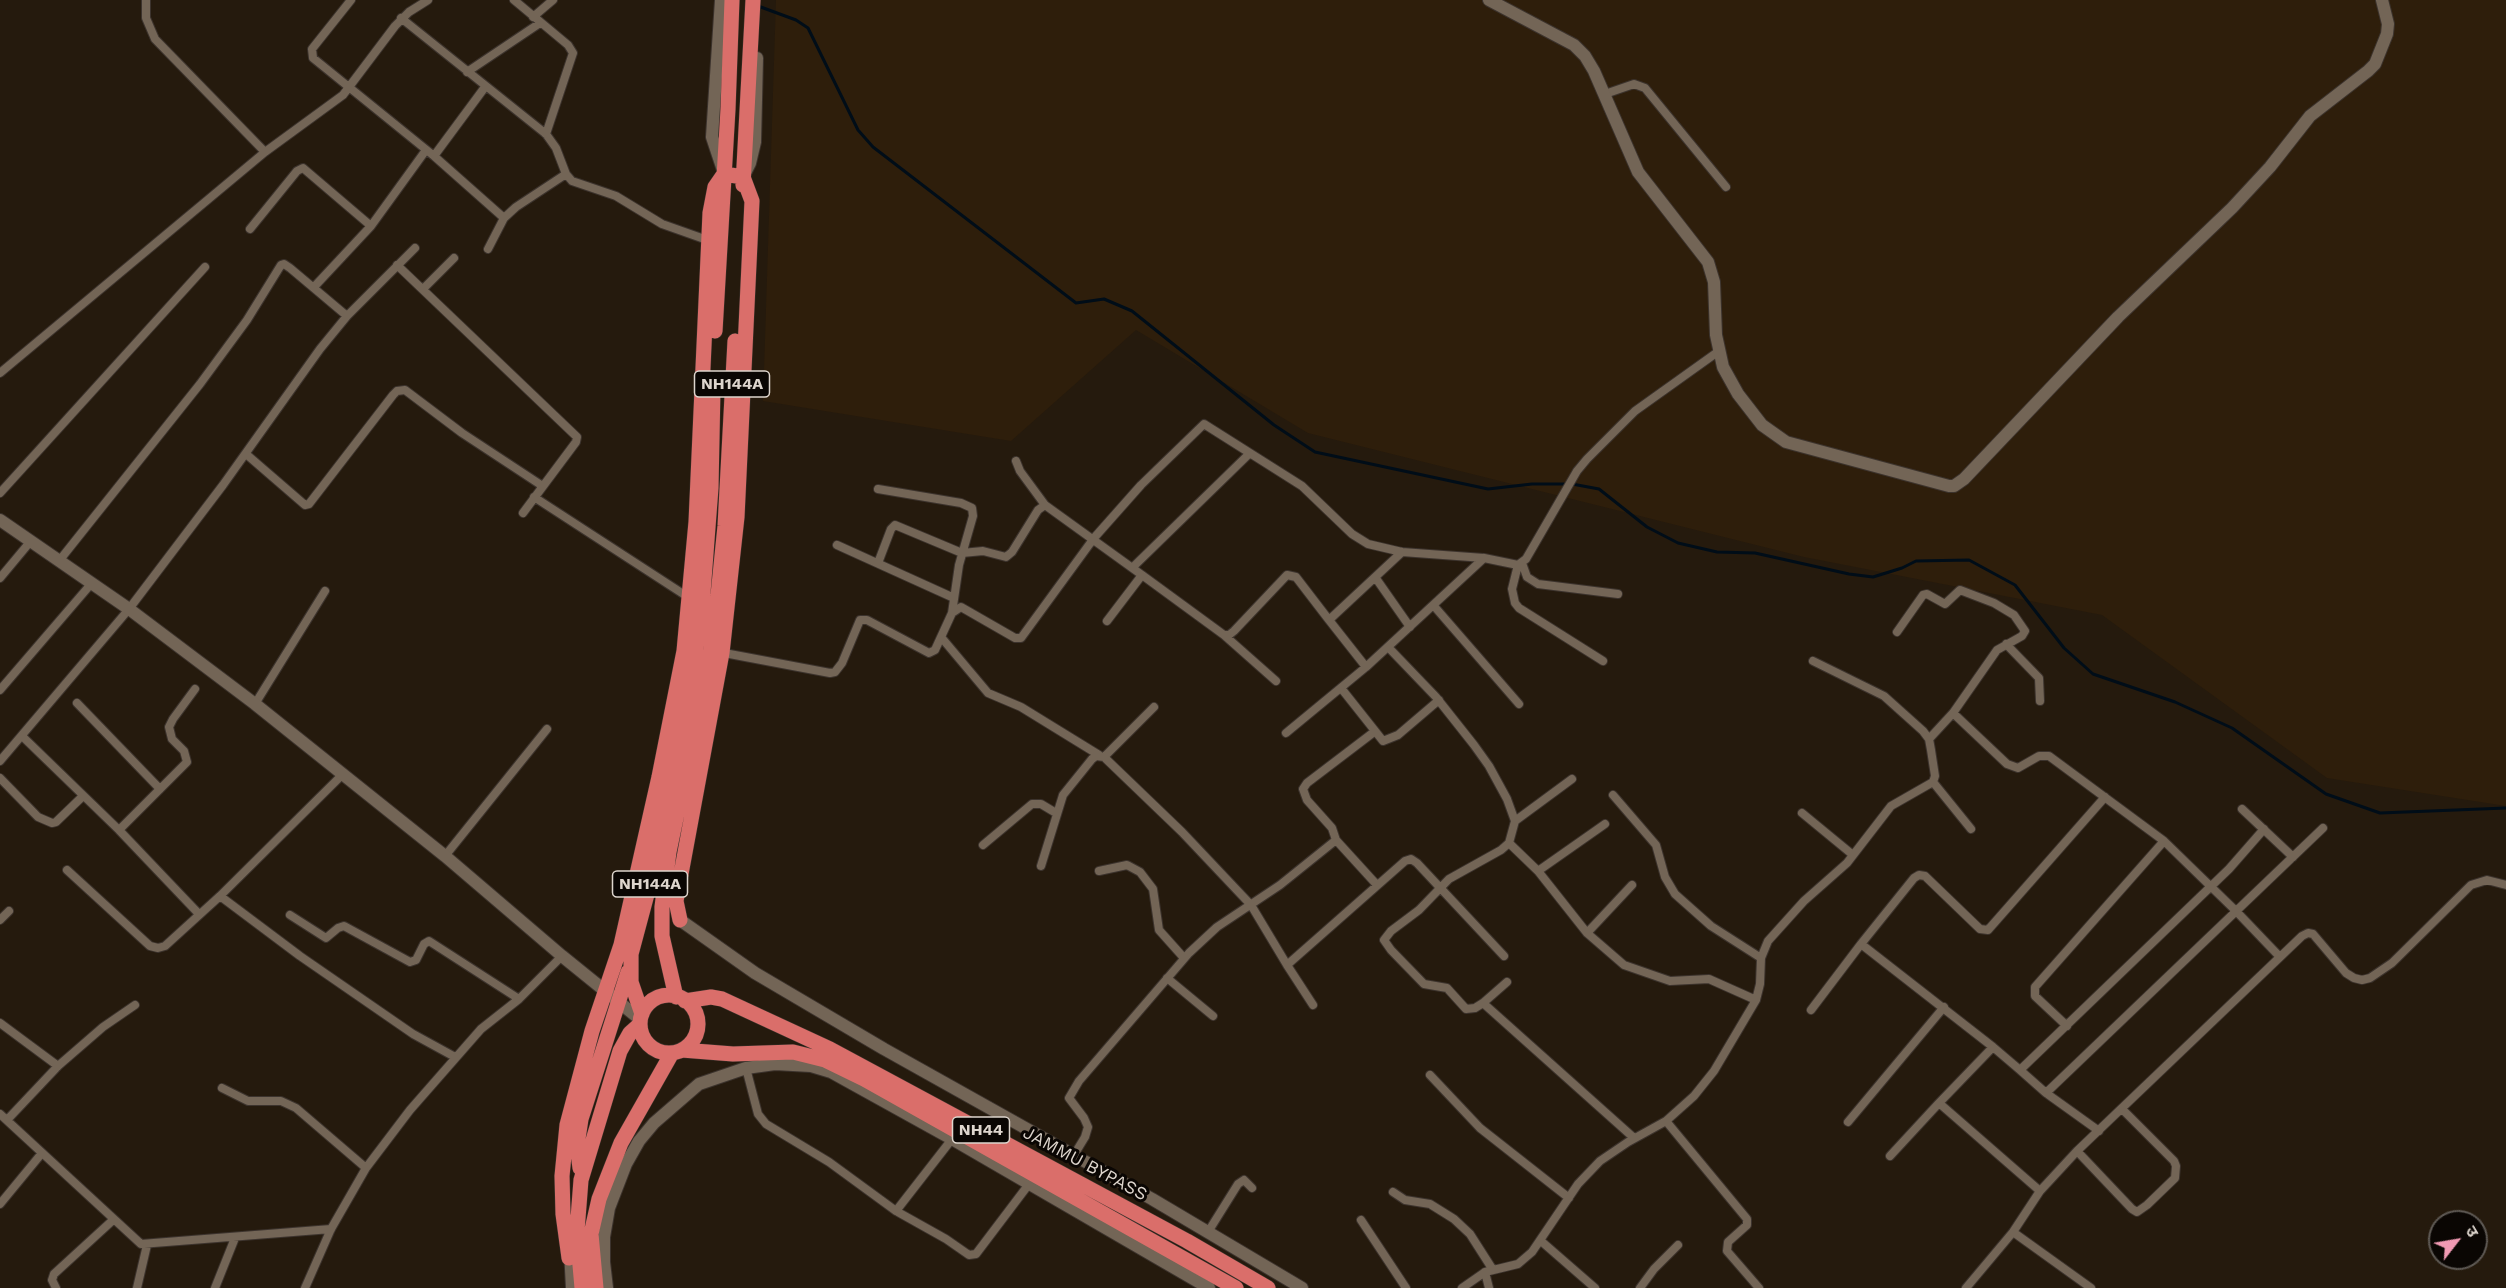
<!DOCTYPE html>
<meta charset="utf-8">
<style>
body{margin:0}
#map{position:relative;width:2506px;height:1288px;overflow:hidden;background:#251a0d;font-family:"Work Sans","Noto Sans Devanagari",sans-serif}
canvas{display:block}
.north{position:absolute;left:2428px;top:1210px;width:60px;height:60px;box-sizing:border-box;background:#0a0603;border:2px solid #5e5954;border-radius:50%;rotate:59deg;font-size:16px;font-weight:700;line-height:24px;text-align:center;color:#ddd5cd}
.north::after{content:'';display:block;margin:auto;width:21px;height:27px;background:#f19ab3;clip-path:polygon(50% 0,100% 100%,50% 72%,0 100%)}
</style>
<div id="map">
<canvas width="2506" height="1288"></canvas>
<div class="north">उ</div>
</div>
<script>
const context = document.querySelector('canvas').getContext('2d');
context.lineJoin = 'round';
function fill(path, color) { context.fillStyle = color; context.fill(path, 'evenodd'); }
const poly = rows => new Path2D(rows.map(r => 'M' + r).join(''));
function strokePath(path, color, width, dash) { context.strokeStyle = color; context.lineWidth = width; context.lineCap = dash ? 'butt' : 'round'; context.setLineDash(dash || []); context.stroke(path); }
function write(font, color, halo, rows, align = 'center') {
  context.font = font + ' "Work Sans",sans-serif'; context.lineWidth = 6; context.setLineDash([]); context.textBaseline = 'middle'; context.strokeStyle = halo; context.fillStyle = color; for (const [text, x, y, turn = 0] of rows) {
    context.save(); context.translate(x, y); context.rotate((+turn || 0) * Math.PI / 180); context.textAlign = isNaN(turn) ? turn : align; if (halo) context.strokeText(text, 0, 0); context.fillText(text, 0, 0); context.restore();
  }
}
fill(poly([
 [776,0,2506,0,2506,806,2327,778,2102,615,1804,557,1308,433,1136,330,1011,441,763,401]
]), '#2e1e0b');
strokePath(poly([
 [758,6,796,20,808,28,858,130,873,147,1076,303,1104,299,1132,311,1274,425,1315,452,1488,489,1532,484,1566,484],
 [1572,484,1599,489,1647,527,1678,543,1717,552,1755,553,1849,574,1873,577,1902,568,1916,561,1969,560,2015,585,2064,648,2093,674,2175,702,2232,728,2326,794,2380,813,2506,808]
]), '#000d18', 3);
const street = poly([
 [146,0,146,18,155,39,265,152],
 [351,0,312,49,313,58,434,156,504,218],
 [514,0,568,45,573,53,546,134],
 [533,17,553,0],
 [401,18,546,134,556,148,566,174,572,181,616,196,662,224,710,241],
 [467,72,540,23],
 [1605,94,1634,84,1645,88,1726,187],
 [434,156,485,87],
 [250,229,297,171,303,168,371,226],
 [488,249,504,218,516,207,566,174],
 [397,265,577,437,576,442,523,513],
 [314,287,371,226,426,150],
 [423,289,454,258],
 [0,373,265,152,343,95,395,26,409,12,428,0],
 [246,454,305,505,309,504,393,395,397,391,405,390,462,433,541,485],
 [1016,461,1020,471,1045,505],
 [878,489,961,503,972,508,973,516,959,565,952,613],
 [0,493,205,267],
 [534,497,691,599],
 [837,545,954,598],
 [1402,552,1329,620,1366,667,1484,558],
 [59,561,200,384,247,320,281,265,284,264,290,268,347,316],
 [878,563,891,529,895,525,962,553,983,551,1006,557,1012,552,1038,510,1045,505,1142,575],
 [1522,563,1527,577,1538,584,1618,594],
 [1518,565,1512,589,1515,603,1519,608,1603,661],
 [1133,567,1249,454],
 [1375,577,1410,627],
 [0,578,30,542],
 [1434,606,1519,704],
 [1107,621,1142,575,1224,635,1229,635,1234,631,1287,575,1296,577,1329,620],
 [1897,632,1923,595,1927,594,1945,604,1960,590,1994,603,2014,615,2025,631,2022,636,1997,650,1953,713,1929,739],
 [1224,635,1276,681],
 [941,637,988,693,1021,707,1099,755],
 [2006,644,2039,678,2040,701],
 [1388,647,1436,697,1474,745,1489,766,1507,799,1515,821],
 [719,652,830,673,835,672,842,663,860,620,867,620,929,653,935,650,952,613,961,607,1015,638,1021,638,1094,538,1141,485,1204,424,1302,486,1352,534,1368,544,1402,552,1484,558,1518,565,1526,559,1577,471,1587,459,1635,411,1719,351],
 [1341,688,1383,741,1398,735,1439,700],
 [0,690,91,584],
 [77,703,160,789],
 [255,704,325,591],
 [1953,713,2007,764,2018,768,2039,756,2049,756,2164,841,2236,911,2280,957],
 [1374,732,1307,783,1303,789,1307,800,1332,828,1336,840,1377,885],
 [1286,733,1366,667],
 [22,736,119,830,199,914],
 [1104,757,1154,707],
 [0,761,129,609,223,485,320,349,347,316,415,248],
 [0,778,38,817,52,823,56,822,83,796],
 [1933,782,1971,829],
 [1613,795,1656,845,1665,877,1675,894,1711,926,1761,958],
 [2242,809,2293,857],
 [1802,813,1853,855],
 [119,830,187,762,184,751,172,739,169,727,173,719,195,689],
 [1509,843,1538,871,1587,933,1624,965,1670,981,1709,979,1756,1000],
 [983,845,1032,804,1041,804,1056,813],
 [445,856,547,729],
 [1041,866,1063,795,1092,759,1096,756,1104,757,1182,832,1251,905,1287,965],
 [67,870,150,946,158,948,165,946,220,896,342,775],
 [1099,871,1127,865,1140,872,1153,889,1159,930,1184,958],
 [1538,871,1605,824],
 [220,896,300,956,413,1034,455,1057],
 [290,915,326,938,338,928,344,926,410,962,416,960,424,944,429,941,519,999],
 [0,920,9,911],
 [1587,933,1632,885],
 [1861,944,1914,878,1919,875,1925,876,1980,929,1988,930,2105,797],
 [1167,978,1213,1016],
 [1507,982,1483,1003,1475,1008,1466,1009,1447,988,1424,984,1391,950,1384,940,1391,931,1419,910,1449,879,1501,850,1509,843,1515,821,1572,779],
 [1483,1003,1634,1138],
 [1313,1005,1287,965,1405,861,1411,859,1417,863,1504,956],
 [1811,1010,1861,944,1993,1047],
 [0,1023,58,1066],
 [2067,1026,2035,996,2035,987,2164,841],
 [746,1068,758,1114,766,1124,829,1162,896,1211,946,1239,969,1255,976,1254,1029,1184],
 [2020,1070,2046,1093,2323,828],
 [1430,1075,1480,1128,1569,1198],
 [222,1088,248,1101,281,1101,296,1108,366,1168],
 [2046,1093,2099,1131],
 [0,1114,141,1244,331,1229],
 [7,1120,58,1066,103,1027,135,1005],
 [1666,1121,1747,1219,1747,1225,1728,1242,1727,1251,1759,1288],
 [1848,1122,1944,1007],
 [2077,1151,2132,1209,2137,1212,2147,1205,2175,1178,2176,1166,2174,1161,2122,1109],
 [1074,1155,1085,1137,1088,1127,1084,1118,1069,1098,1079,1081,1189,953,1217,927,1280,885,1336,840],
 [1890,1156,1939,1103],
 [2040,1191,1939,1103,1993,1047,2020,1070,2229,869,2264,829],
 [1393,1192,1405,1200,1430,1204,1454,1219,1470,1234,1493,1270],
 [0,1204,42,1153],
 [896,1211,952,1139],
 [1361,1220,1406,1288],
 [1208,1232,1238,1184,1244,1180,1252,1188],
 [2013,1232,2091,1288],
 [1541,1241,1595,1288],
 [1485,1272,1489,1288],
 [56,1288,52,1280,54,1274,113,1220],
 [137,1288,147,1245],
 [215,1288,235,1238],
 [305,1288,331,1229,366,1168,410,1110,481,1029,519,999,562,956],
 [1462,1288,1485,1272,1518,1264,1532,1252,1578,1184,1600,1161,1628,1142,1666,1121,1694,1096,1714,1071,1756,1000,1760,984,1761,958,1768,941,1804,901,1847,863,1891,806,1933,782,1935,776,1931,750,1929,739,1923,731,1884,696,1813,661],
 [1640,1288,1654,1269,1678,1245],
 [1966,1288,2013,1232,2040,1191,2077,1151,2302,936,2308,933,2313,934,2346,973,2354,978,2362,980,2370,978,2392,963,2471,885,2487,880,2506,885]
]);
const secondary = poly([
 [721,0,712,137,724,173],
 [1489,0,1574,45,1585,56,1594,71,1638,172,1708,262,1714,282,1716,335,1723,367,1738,394,1762,425,1786,442,1949,486,1954,486,1964,479,2118,317,2232,208,2270,167,2310,116,2368,71,2375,64,2387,34,2388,24,2382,0],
 [745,173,750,163,755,142,757,58],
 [0,520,129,609,255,704,445,856,562,956,641,1020],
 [680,920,755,973,884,1049,1152,1199,1302,1288],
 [570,1250,572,1288],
 [600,1255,604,1262,607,1288],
 [604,1262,604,1237,609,1208,626,1164,639,1141,654,1123,699,1084,746,1068,775,1064,811,1066,831,1072,952,1139,1209,1288]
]);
const highway = poly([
 [743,185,753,0],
 [715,331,728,109,732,0],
 '640 1024a29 29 0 1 1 58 0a29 29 0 1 1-58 0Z',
 [676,997,662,936,662,907,669,852,711,650,718,595,725,526,735,341],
 [685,1001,711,997,722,999,830,1049,1187,1241,1268,1288],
 [642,1014,631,982,631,954,650,883,690,691,702,606,711,488,713,388],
 [682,1050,733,1054,793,1052,825,1060,864,1079,1236,1288],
 [580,1168,577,1145,581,1119,628,972],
 [569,1258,563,1214,562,1176,567,1125,592,1031,621,945,659,777,684,651,696,522,710,213,715,187,724,174,743,177,752,201,737,517,722,653,676,901,680,920],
 [582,1288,577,1231,581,1180,620,1051,630,1033,640,1024],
 [596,1288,591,1234,599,1199,621,1143,672,1053]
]);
strokePath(street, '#3c332d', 10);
strokePath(secondary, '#3c332d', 14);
strokePath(highway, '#3c332d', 16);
strokePath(street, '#736556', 8);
strokePath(secondary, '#736556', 12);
strokePath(highway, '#da6e6a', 15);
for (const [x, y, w] of [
 [732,384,75],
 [650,884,75],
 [981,1130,57]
]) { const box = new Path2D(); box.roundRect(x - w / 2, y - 13, w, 26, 4.5); context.fillStyle = '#0a0603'; context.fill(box); strokePath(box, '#ddd5cd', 1.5); }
write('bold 16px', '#ddd5cd', null, [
 ["NH144A",732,384],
 ["NH144A",650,884],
 ["NH44",981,1130]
]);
write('18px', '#ddd5cd', '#0a0603', [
 ["JAMMU BYPASS",1085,1164,28]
]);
</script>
